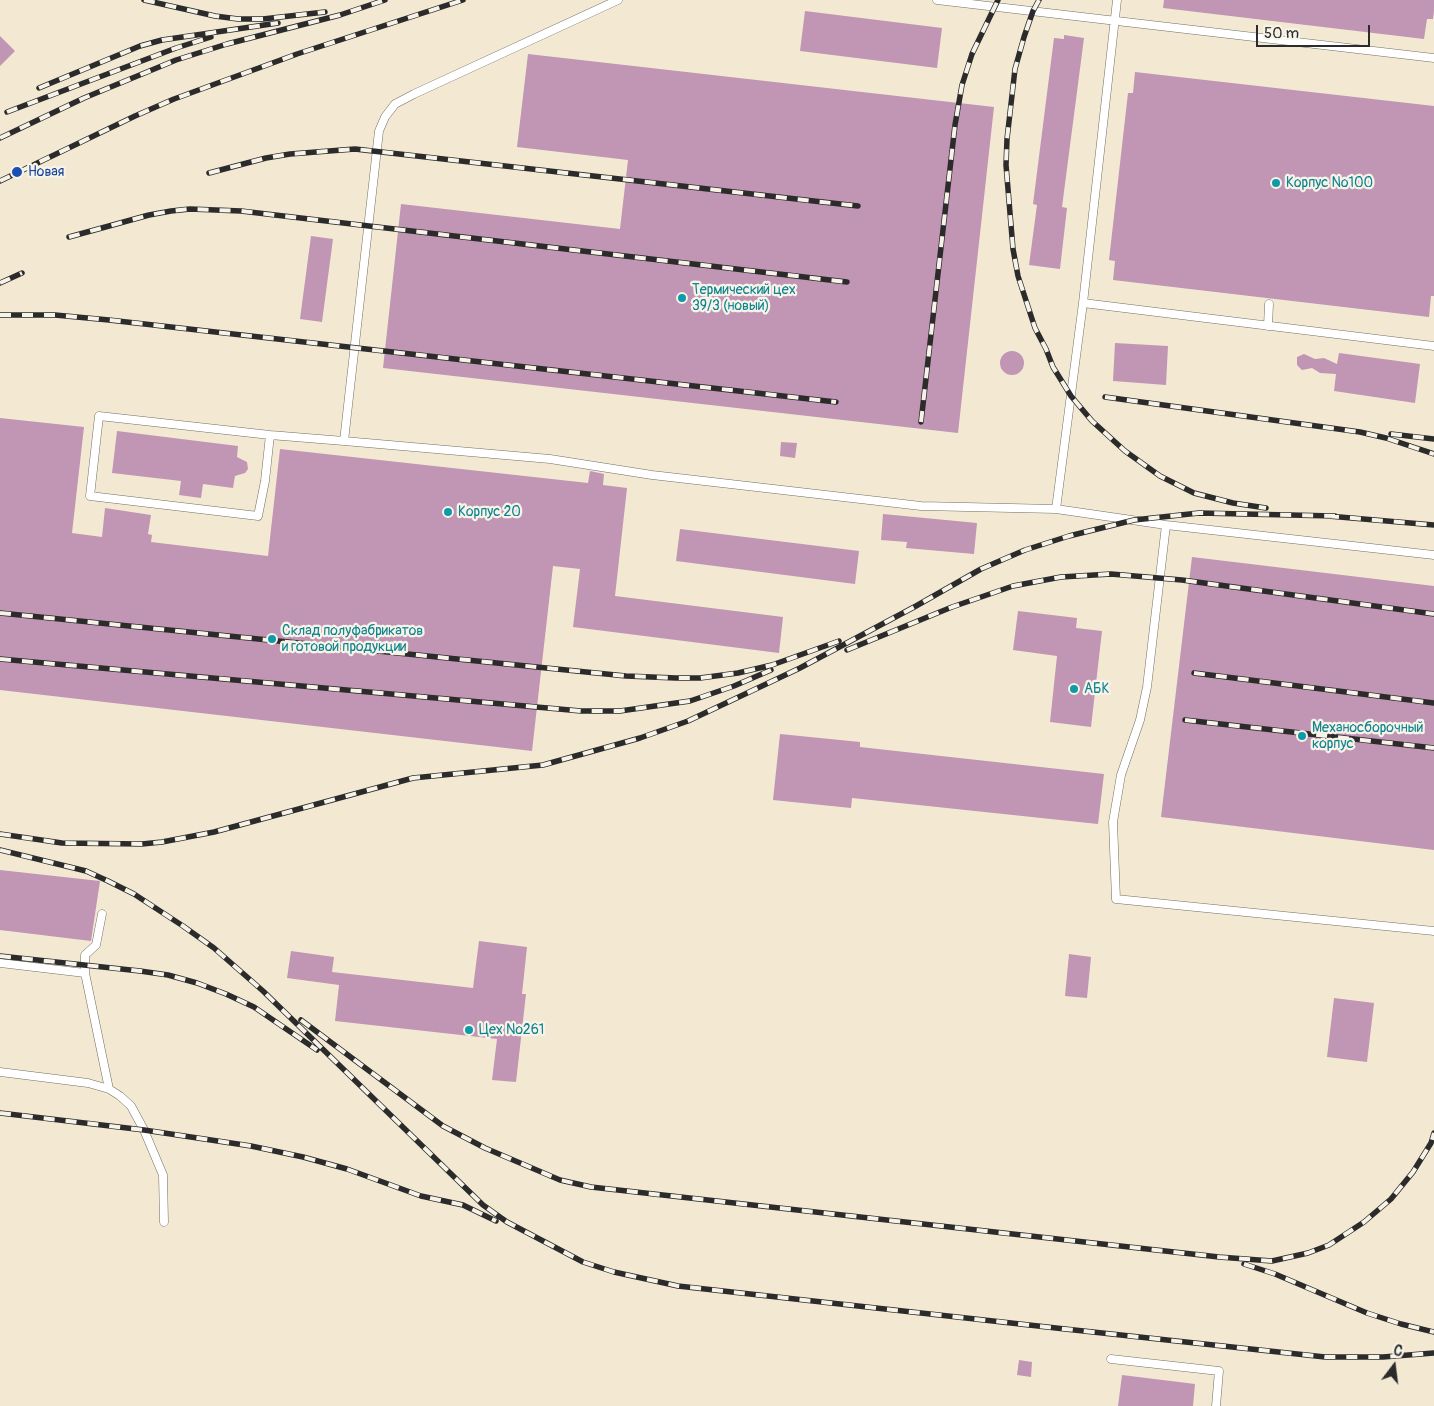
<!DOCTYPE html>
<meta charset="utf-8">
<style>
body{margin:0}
#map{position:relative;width:1434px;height:1406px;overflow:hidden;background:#f3e9d3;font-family:Pangolin,sans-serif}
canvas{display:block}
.north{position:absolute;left:1369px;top:1341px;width:50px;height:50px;-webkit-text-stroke:4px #f7f3e8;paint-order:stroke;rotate:15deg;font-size:14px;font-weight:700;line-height:20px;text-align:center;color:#2b2b2b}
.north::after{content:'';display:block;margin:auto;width:18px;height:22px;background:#2b2b2b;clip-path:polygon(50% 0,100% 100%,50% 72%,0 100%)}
.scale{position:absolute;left:1256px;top:25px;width:114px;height:22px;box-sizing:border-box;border:2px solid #2b2b2b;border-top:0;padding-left:6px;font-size:15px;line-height:18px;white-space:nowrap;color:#2b2b2b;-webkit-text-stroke:4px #f7f3e8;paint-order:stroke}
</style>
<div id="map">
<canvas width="1434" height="1406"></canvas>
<div class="north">С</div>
<div class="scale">50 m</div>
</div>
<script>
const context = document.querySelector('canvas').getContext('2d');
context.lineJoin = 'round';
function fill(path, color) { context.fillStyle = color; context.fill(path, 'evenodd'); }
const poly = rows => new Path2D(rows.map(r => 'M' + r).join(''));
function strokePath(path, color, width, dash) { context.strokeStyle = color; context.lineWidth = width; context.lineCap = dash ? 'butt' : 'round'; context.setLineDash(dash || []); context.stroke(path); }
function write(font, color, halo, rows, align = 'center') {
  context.font = font + ' Pangolin,sans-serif'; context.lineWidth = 4.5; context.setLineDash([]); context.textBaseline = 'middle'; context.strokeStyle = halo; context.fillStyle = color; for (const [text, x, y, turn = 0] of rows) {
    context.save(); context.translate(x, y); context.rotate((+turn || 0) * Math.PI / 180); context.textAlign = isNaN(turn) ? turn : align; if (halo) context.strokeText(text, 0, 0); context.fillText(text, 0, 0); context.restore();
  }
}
fill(poly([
 [1164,0,1434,0,1434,11,1433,19,1427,19,1424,39,1163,8],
 [805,11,942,28,937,68,800,51],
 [1064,35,1084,38,1062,207,1067,208,1060,269,1029,265,1037,205,1033,204,1054,38,1064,39],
 [0,36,15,51,0,66],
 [528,54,994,107,958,433,383,368,401,204,620,229,628,160,517,147],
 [1135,72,1434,106,1434,296,1431,296,1429,317,1113,280,1115,261,1109,260,1128,93,1133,93],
 [311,236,333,239,322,322,300,319],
 [1115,343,1168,346,1166,385,1113,381],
 '1000 363a12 12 0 1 1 24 0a12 12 0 1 1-24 0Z',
 [1339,353,1420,364,1415,403,1334,391,1336,374,1320,373,1312,368,1302,370,1297,365,1297,357,1304,354,1315,359,1324,358,1337,364],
 [0,418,84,427,72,533,102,537,105,508,151,515,148,534,152,535,151,542,268,556,280,449,588,483,590,471,604,474,603,485,627,488,615,596,783,617,779,653,573,627,580,569,553,566,532,751,0,690],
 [117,431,238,446,237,457,247,462,248,469,245,473,235,476,233,488,203,484,201,498,179,495,181,481,112,473],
 [781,442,797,443,795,458,780,456],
 [883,514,977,523,974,554,906,548,907,542,881,540],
 [680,529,859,551,855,584,676,561],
 [1192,557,1434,586,1434,850,1161,817],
 [1018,611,1077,618,1076,628,1102,631,1091,727,1050,722,1057,656,1013,650],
 [780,734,860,742,860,747,1104,774,1098,824,852,798,851,808,773,800],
 [0,870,100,881,91,941,0,930],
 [479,941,527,947,522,994,526,994,516,1082,492,1080,497,1039,335,1021,339,985,287,978,291,951,334,957,332,972,473,988],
 [1069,954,1091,957,1087,998,1065,996],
 [1334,998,1374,1003,1367,1062,1327,1057],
 [1019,1360,1032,1362,1031,1377,1017,1375],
 [1122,1375,1195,1384,1193,1406,1118,1406]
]), '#c195b4');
const lane = poly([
 [618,0,414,94,395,104,385,117,379,131,344,441,550,459,652,475,921,506,1056,509],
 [937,0,1434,58],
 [1117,0,1083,303,1056,509,1166,525,1434,555],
 [1083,303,1434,346],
 [1268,326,1269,304],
 [270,435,265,481,258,516,90,496,99,416,270,435,344,441],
 [1166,525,1147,687,1140,720,1121,775,1113,822,1116,899,1434,931],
 [0,963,85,973,85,955,96,945,102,914],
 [85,973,109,1089],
 [0,1072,88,1083,109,1089,120,1096,131,1106,144,1130,163,1175,164,1222],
 [1111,1359,1219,1371,1216,1406]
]);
strokePath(lane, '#716e66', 9);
strokePath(lane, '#fff', 8);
const rail = poly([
 [144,0,215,16,238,19,263,19,325,12],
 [1039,0,1033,11,1024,37,1015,69,1007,139,1006,165,1013,249,1018,276,1035,328,1046,349,1053,367,1071,396,1092,421,1125,451,1160,476,1194,493,1233,503,1266,508],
 [39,88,140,46,162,40,278,23],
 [7,112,176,48,211,37],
 [0,138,84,98,176,60,227,44,340,15,385,0],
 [209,173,266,158,290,154,355,149,858,206],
 [0,181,135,116,174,99,297,54,463,0],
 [69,237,149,215,171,211,190,209,241,211,847,282],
 [0,283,22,273],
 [0,315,55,315,109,320,836,402],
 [1105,397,1360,432,1386,438,1434,454],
 [921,422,955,125,962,85,972,54,998,0],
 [1391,434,1434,439],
 [1328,516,1434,525],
 [0,613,626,676,676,678,700,678,738,673,772,665,839,641],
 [847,650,952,607,1013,586,1061,577,1111,574,1182,580,1434,614],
 [0,659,581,711,620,711,690,701,734,686,771,670],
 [1194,673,1434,703],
 [1185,720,1434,748],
 [0,834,62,843,142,844,162,842,214,832,413,778,543,765,640,738,688,721,800,668,916,606,981,569,1025,550,1069,536,1134,520,1199,513,1335,516],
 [0,850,86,871,108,881,134,894,183,926,214,948,263,991,483,1205,507,1222,583,1262,614,1272,678,1286,1065,1329,1325,1357,1383,1357,1434,1353],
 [0,956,140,971,168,975,197,983,226,994,254,1007,317,1050],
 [301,1020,443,1126,485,1148,560,1180,591,1187,1219,1257,1272,1261,1308,1253,1329,1245,1364,1222,1391,1199,1413,1172,1431,1143,1434,1133],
 [0,1113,144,1130,251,1146,303,1157,347,1169,421,1196,463,1205,496,1221],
 [1244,1264,1275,1274,1367,1313,1401,1324,1434,1332]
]);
strokePath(rail, '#2b2b2b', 5.5);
strokePath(rail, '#f7f3e8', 4, [11]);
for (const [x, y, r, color] of [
 [17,172,6,"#1a4fb4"],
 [1276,183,5,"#0f9aa8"],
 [682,298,5,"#0f9aa8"],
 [448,512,5,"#0f9aa8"],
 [272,639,5,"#0f9aa8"],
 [1074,689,5,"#0f9aa8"],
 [1302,736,5,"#0f9aa8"],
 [469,1030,5,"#0f9aa8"]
]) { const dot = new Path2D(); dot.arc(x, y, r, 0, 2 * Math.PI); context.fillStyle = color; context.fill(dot); strokePath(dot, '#f7f3e8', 2); }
write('14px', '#164399', '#f7f3e8', [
 ["Новая",28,172]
], 'left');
write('14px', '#0d838f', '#f7f3e8', [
 ["Корпус №100",1286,183],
 ["Термический цех",692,290],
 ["39/3 (новый)",692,306],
 ["Корпус 20",458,512],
 ["Склад полуфабрикатов",282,631],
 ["и готовой продукции",282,647],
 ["АБК",1084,689],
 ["Механосборочный",1312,728],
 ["корпус",1312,744],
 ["Цех №261",479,1030]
], 'left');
</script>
